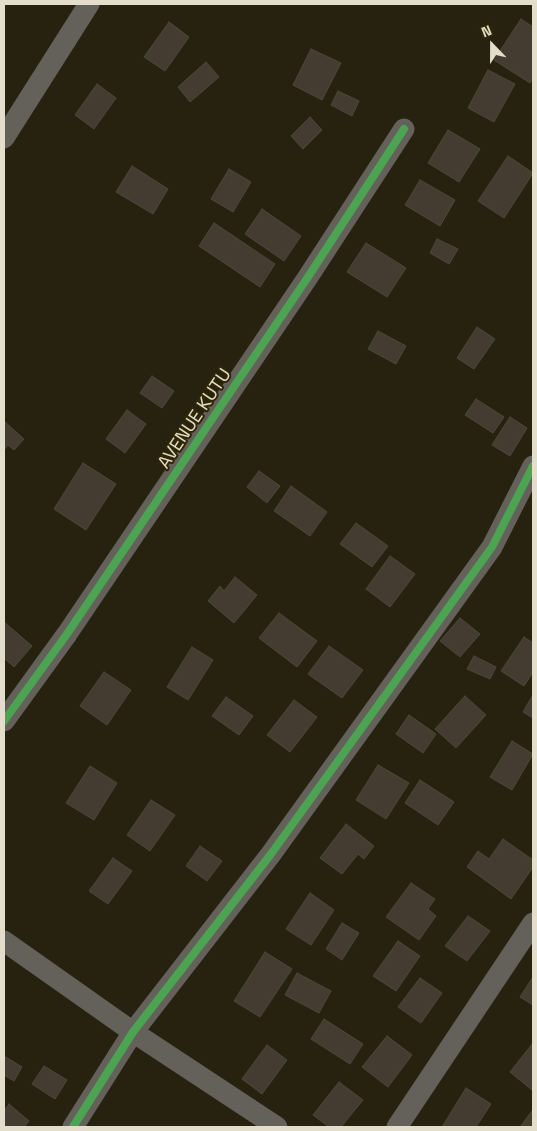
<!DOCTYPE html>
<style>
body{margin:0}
#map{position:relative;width:537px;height:1131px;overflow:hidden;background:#272210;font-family:"Space Grotesk",sans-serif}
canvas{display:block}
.frame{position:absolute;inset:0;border:5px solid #e3decc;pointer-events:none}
.north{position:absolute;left:467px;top:20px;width:50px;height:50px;-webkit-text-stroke:4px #302707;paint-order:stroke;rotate:338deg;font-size:14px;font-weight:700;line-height:20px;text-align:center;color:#e3decc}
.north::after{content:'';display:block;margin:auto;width:18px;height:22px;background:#e3decc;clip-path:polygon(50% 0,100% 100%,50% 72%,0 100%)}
</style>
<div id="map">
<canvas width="537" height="1131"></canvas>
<div class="frame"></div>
<div class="north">N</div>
</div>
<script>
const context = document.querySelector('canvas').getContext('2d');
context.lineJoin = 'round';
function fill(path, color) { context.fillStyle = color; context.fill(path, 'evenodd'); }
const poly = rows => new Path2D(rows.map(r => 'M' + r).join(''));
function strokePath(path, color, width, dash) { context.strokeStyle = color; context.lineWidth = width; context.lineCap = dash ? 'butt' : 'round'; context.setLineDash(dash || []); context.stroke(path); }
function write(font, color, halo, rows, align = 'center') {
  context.font = font + ' "Space Grotesk",sans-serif'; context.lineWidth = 4; context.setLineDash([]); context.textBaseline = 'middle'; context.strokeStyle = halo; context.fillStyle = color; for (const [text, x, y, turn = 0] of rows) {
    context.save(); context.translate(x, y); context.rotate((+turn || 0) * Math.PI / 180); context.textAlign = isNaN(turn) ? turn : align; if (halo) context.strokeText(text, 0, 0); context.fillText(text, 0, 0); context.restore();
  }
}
const building = poly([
 [521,19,533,27,533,77,530,83,494,60,521,19],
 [169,22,189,37,165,71,144,57,169,22],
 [311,49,341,63,322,100,293,85,311,49],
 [206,62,219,77,190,102,178,87,206,62],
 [488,70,515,84,494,122,468,108,488,70],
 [97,84,116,98,94,129,75,115,97,84],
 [338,91,359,101,352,116,331,105,338,91],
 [310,117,322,130,303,149,291,136,310,117],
 [448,130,480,149,459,182,428,163,448,130],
 [508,156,533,173,504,218,478,201,508,156],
 [132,166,168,189,153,214,116,192,132,166],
 [229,169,251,182,233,212,211,199,229,169],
 [420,180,455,200,440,226,405,205,420,180],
 [262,209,301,236,284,261,245,234,262,209],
 [214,223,275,264,260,287,199,246,214,223],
 [437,239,458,249,449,264,430,253,437,239],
 [366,243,406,268,387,297,347,272,366,243],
 [477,327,495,339,474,369,457,358,477,327],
 [378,331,406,346,396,364,368,349,378,331],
 [152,376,174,391,162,408,140,393,152,376],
 [476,399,504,417,493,433,465,415,476,399],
 [127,410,146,424,125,453,106,439,127,410],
 [510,417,527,428,510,456,492,445,510,417],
 [4,421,24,439,14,450,8,445,4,450,4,421],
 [83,463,116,484,86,530,54,509,83,463],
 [259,471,280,486,267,503,247,487,259,471],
 [291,486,327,512,310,536,274,511,291,486],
 [356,523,388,546,372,567,340,544,356,523],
 [390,556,415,574,390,607,366,589,390,556],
 [235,577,257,595,234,623,208,601,220,586,224,591,235,577],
 [279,613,317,641,297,667,259,638,279,613],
 [460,618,480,634,460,657,440,641,460,618],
 [4,622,32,646,14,667,4,658,4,622],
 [524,637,533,643,533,672,524,686,501,671,524,637],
 [329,646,363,670,342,698,308,674,329,646],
 [192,647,213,660,188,700,167,687,192,647],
 [474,656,496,667,490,679,467,669,474,656],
 [104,672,131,690,107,725,80,706,104,672],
 [533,695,533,718,523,712,533,695],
 [465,696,486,715,456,748,435,729,465,696],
 [226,697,253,716,239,735,212,716,226,697],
 [294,700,317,717,290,752,267,735,294,700],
 [409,715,436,734,423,753,396,734,409,715],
 [512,741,533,754,512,790,490,777,512,741],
 [378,765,409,783,386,819,356,800,378,765],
 [90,766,117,783,94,820,66,803,90,766],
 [420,780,454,802,438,825,405,803,420,780],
 [151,800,175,815,150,851,127,835,151,800],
 [346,824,374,846,364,859,358,854,342,874,320,858,346,824],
 [503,839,533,860,533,867,511,899,467,867,478,851,489,859,503,839],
 [200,846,222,861,207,881,186,866,200,846],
 [113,858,132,871,108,904,89,891,113,858],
 [411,883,435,899,428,909,436,916,419,940,386,917,411,883],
 [310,893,334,910,311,945,286,929,310,893],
 [468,916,490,931,467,961,445,946,468,916],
 [342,923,359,933,342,960,326,949,342,923],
 [398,941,420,956,396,991,373,976,398,941],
 [265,952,292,969,260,1017,234,1001,265,952],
 [297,973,331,991,319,1013,285,995,297,973],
 [533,977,533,1005,520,997,533,977],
 [420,978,442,993,421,1023,398,1007,420,978],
 [324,1019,363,1044,350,1064,311,1039,324,1019],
 [387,1036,412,1055,388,1087,362,1067,387,1036],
 [533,1043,533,1088,532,1090,510,1072,533,1043],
 [267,1045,287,1060,262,1094,242,1079,267,1045],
 [4,1056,22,1067,14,1081,4,1075,4,1056],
 [44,1066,67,1080,55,1099,32,1084,44,1066],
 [339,1082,363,1100,341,1127,329,1127,313,1115,339,1082],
 [466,1088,491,1104,476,1127,442,1127,466,1088],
 [9,1104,29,1121,24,1127,4,1127,4,1111,9,1104],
 [532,1111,533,1112,533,1127,520,1127,532,1111]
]);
fill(building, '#443c31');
strokePath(building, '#4f473c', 1);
strokePath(poly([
 [4,138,89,4],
 [4,721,67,634,308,277,404,129],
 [4,941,133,1032,277,1127],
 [73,1127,133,1032,271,854,492,547,533,466],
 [397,1127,533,923]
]), '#63615a', 21);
strokePath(poly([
 [4,721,67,634,308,277,404,129],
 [73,1127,133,1032,271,854,492,547,533,466]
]), '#4ca352', 8);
write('18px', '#e3decc', '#302707', [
 ["AVENUE KUTU",195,419,-56]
]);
</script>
